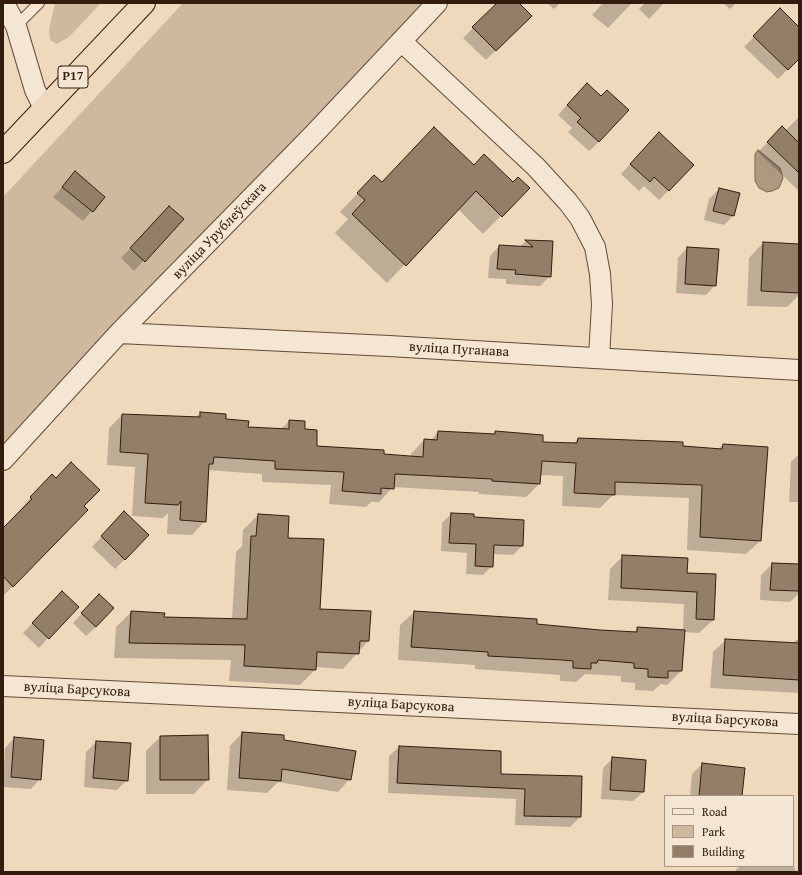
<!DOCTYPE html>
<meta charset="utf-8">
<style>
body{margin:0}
#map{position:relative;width:802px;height:875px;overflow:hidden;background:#eed9bc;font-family:"Gentium Book Plus",serif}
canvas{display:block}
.frame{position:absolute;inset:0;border:4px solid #311c0d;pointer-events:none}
.legend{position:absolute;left:664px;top:795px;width:130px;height:72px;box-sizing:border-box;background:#f4e6d3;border:1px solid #a69584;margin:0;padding:5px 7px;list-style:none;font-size:12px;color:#311c0d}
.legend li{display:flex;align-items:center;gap:8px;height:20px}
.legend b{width:20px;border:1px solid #a69584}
</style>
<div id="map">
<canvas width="802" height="875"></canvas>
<div class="frame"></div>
<ul class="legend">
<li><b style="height:5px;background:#f4e6d3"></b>Road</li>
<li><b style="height:11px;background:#ceb99e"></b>Park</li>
<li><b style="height:11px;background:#937e68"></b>Building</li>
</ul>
</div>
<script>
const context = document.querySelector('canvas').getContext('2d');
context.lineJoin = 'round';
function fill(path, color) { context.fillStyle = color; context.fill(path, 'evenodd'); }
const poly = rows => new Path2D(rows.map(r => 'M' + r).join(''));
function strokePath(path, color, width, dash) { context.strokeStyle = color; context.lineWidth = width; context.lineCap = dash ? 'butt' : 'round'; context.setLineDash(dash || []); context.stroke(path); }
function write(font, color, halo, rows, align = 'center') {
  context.font = font + ' "Gentium Book Plus",serif'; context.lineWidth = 4; context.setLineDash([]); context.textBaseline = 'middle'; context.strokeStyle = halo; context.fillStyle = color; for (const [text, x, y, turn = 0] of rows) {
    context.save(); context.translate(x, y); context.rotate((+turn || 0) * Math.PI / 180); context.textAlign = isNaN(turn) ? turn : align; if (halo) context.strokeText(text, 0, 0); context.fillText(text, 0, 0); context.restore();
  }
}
fill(poly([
 [55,3,101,3,69,37,57,44,50,40,49,29],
 [183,3,424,3,3,450,3,197]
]), '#ceb99e');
const water = poly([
 [758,150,780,168,783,178,779,188,772,191,767,192,759,188,755,181,755,154,758,150]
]);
fill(water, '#ae9980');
strokePath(water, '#7c6752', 1);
fill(poly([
 [498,3,517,3,530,16,486,60,463,38],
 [547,3,560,3,554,9],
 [603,3,632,3,608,28,592,15],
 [645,3,664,3,649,19,639,9],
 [723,3,736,3,730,9],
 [780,10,799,28,799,58,778,79,744,47],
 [577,94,599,142,589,151,568,132,572,128,558,115],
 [799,117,799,191,758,152,782,128,785,131],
 [650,143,669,190,659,200,644,186,639,191,621,174],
 [75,173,104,197,83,221,53,197],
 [374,176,381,183,513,183,528,188,483,234,458,209,387,283,335,233,348,219,340,212],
 [719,189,734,215,724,225,704,220,709,199],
 [160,217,182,219,134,271,121,258],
 [526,241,552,242,550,276,540,286,506,284,506,279,488,278,490,256,499,246,519,247],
 [763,243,799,245,799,295,787,307,747,306,749,258],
 [687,248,715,285,706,295,676,293,678,258],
 [200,413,247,428,281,429,289,421,304,430,316,447,411,457,411,454,424,440,430,441,438,432,493,435,495,432,542,443,573,444,578,439,717,450,723,445,760,541,746,554,687,550,689,498,613,495,600,508,562,506,563,476,540,475,539,484,526,497,479,494,479,492,393,487,379,502,371,502,366,507,329,504,331,485,262,482,262,474,207,470,205,521,192,535,167,534,168,513,163,518,132,516,135,467,107,465,109,428,122,415,195,418],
 [799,454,799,502,789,502,791,462],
 [37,490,13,586,3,596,3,529],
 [451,514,522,546,513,555,493,554,492,566,483,575,466,574,467,553,441,551,442,523],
 [258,515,287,539,319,610,368,641,343,669,316,667,315,670,300,685,229,681,231,660,114,658,116,627,131,612,163,618,232,619,236,552,242,546,243,530],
 [115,522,125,559,115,569,92,547],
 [623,556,686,574,715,575,713,620,699,633,684,632,681,671,667,685,661,684,653,691,635,690,635,683,621,682,621,676,585,674,576,682,560,681,560,675,475,669,475,665,398,660,400,625,414,612,536,625,633,633,638,628,683,631,684,604,608,600,610,569],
 [772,564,799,565,799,593,790,602,760,600,761,575],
 [53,602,48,638,39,648,23,633],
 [90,605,96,627,86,636,73,623],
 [726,640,793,644,796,640,799,640,799,693,710,688,713,652],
 [242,733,283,741,350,779,338,792,278,782,267,793,227,790,230,746],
 [160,737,208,779,194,794,146,794,146,751],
 [14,738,40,779,31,789,3,787,5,748],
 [96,742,127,780,117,790,84,787,86,752],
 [399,747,500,775,581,777,580,817,570,827,515,825,516,799,388,793,389,756],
 [613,758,643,792,633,801,601,799,603,768],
 [702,764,741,796,690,796,692,774],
 [793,864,796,872,734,872,740,866,793,866]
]), '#0003');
const building = poly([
 [497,3,519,3,532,16,496,51,472,27,497,3],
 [780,8,799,27,799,59,788,70,753,36,780,8],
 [587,83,601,96,607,90,629,110,599,142,577,122,581,118,567,105,587,83],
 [782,126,799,143,799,173,767,142,782,126],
 [434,127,474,165,484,154,513,182,518,177,530,188,502,217,476,191,406,266,352,214,365,200,357,193,374,175,382,182,434,127],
 [659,132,694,165,669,191,654,177,650,182,630,164,659,132],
 [75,171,105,197,93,212,62,187,75,171],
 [719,188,740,193,734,216,713,211,719,188],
 [169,206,184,219,145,262,130,248,169,206],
 [525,240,553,241,551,277,515,274,516,270,497,269,499,245,533,247,525,240],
 [763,242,799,244,799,293,761,291,763,242],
 [687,247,719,249,716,286,685,284,687,247],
 [200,412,226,414,226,419,249,421,248,427,289,429,289,420,305,421,305,429,317,430,317,446,384,450,384,454,423,457,424,439,437,440,438,431,495,434,495,431,543,435,543,442,577,443,578,438,683,442,683,446,722,449,723,444,768,447,761,541,700,537,702,485,615,482,615,495,574,493,576,463,542,461,540,484,492,481,492,479,395,474,394,489,381,488,381,494,342,491,344,472,275,469,275,461,214,457,213,464,209,464,206,522,180,520,181,501,178,505,145,503,148,454,120,452,122,414,200,417,200,412],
 [71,462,100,490,84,506,88,510,13,587,3,576,3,528,32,499,30,497,52,474,56,478,71,462],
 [124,511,149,535,125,560,101,536,124,511],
 [451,513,474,514,474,517,524,520,523,546,494,545,493,567,475,566,476,544,449,543,451,513],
 [258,514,289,516,288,538,324,539,320,609,371,611,369,641,360,641,359,654,317,652,316,670,244,666,245,645,129,643,131,611,165,613,164,617,247,619,251,536,256,536,258,514],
 [622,555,688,558,687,573,716,574,714,620,696,619,697,592,621,588,622,555],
 [772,563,799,564,799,591,770,590,772,563],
 [62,591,79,607,49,639,32,623,62,591],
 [99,594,114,608,96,627,81,613,99,594],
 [414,611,537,619,537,624,600,630,637,632,637,627,685,630,682,671,668,671,668,678,648,677,648,669,634,668,634,663,598,660,597,663,591,663,591,669,573,668,573,661,562,660,488,656,488,652,411,647,414,611],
 [725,639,799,643,799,680,723,675,725,639],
 [242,732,284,735,284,740,356,751,351,780,282,769,281,781,239,778,242,732],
 [208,735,209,780,160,780,160,736,208,735],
 [14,737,44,740,41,780,11,777,14,737],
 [96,741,131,743,128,781,93,778,96,741],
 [399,746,501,751,501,774,582,776,581,817,524,816,525,789,397,783,399,746],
 [612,757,646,760,644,792,610,790,612,757],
 [702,763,745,768,742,796,699,796,702,763]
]);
fill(building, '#937e68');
strokePath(building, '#311c0d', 1);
const service = poly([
 [16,26,39,3]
]);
const minor = poly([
 [4,3,16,26,35,90,44,108],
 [401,41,536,167,568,202,580,218,595,247,600,274,602,304,599,358],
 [119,333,389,346,799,370],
 [3,460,119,333,314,134,437,3],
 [3,686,799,724]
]);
const trunk = poly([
 [3,152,144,3]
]);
strokePath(service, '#604b39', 12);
strokePath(minor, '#604b39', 22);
strokePath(trunk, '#311c0d', 24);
strokePath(service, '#f4e6d3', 10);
strokePath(minor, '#f4e6d3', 20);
strokePath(trunk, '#eed9bc', 22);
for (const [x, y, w] of [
 [73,77,30]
]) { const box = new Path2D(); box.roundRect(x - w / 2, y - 11, w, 22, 3); context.fillStyle = '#f4e6d3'; context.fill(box); strokePath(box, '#311c0d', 1); }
write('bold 13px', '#311c0d', null, [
 ["Р17",73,77]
]);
write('14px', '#311c0d', '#f4e6d3', [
 ["вуліца Урублеўскага",220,231,-46],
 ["вуліца Пуганава",459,350,3],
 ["вуліца Барсукова",77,690,3],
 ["вуліца Барсукова",401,705,3],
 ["вуліца Барсукова",725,720,3]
]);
</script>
